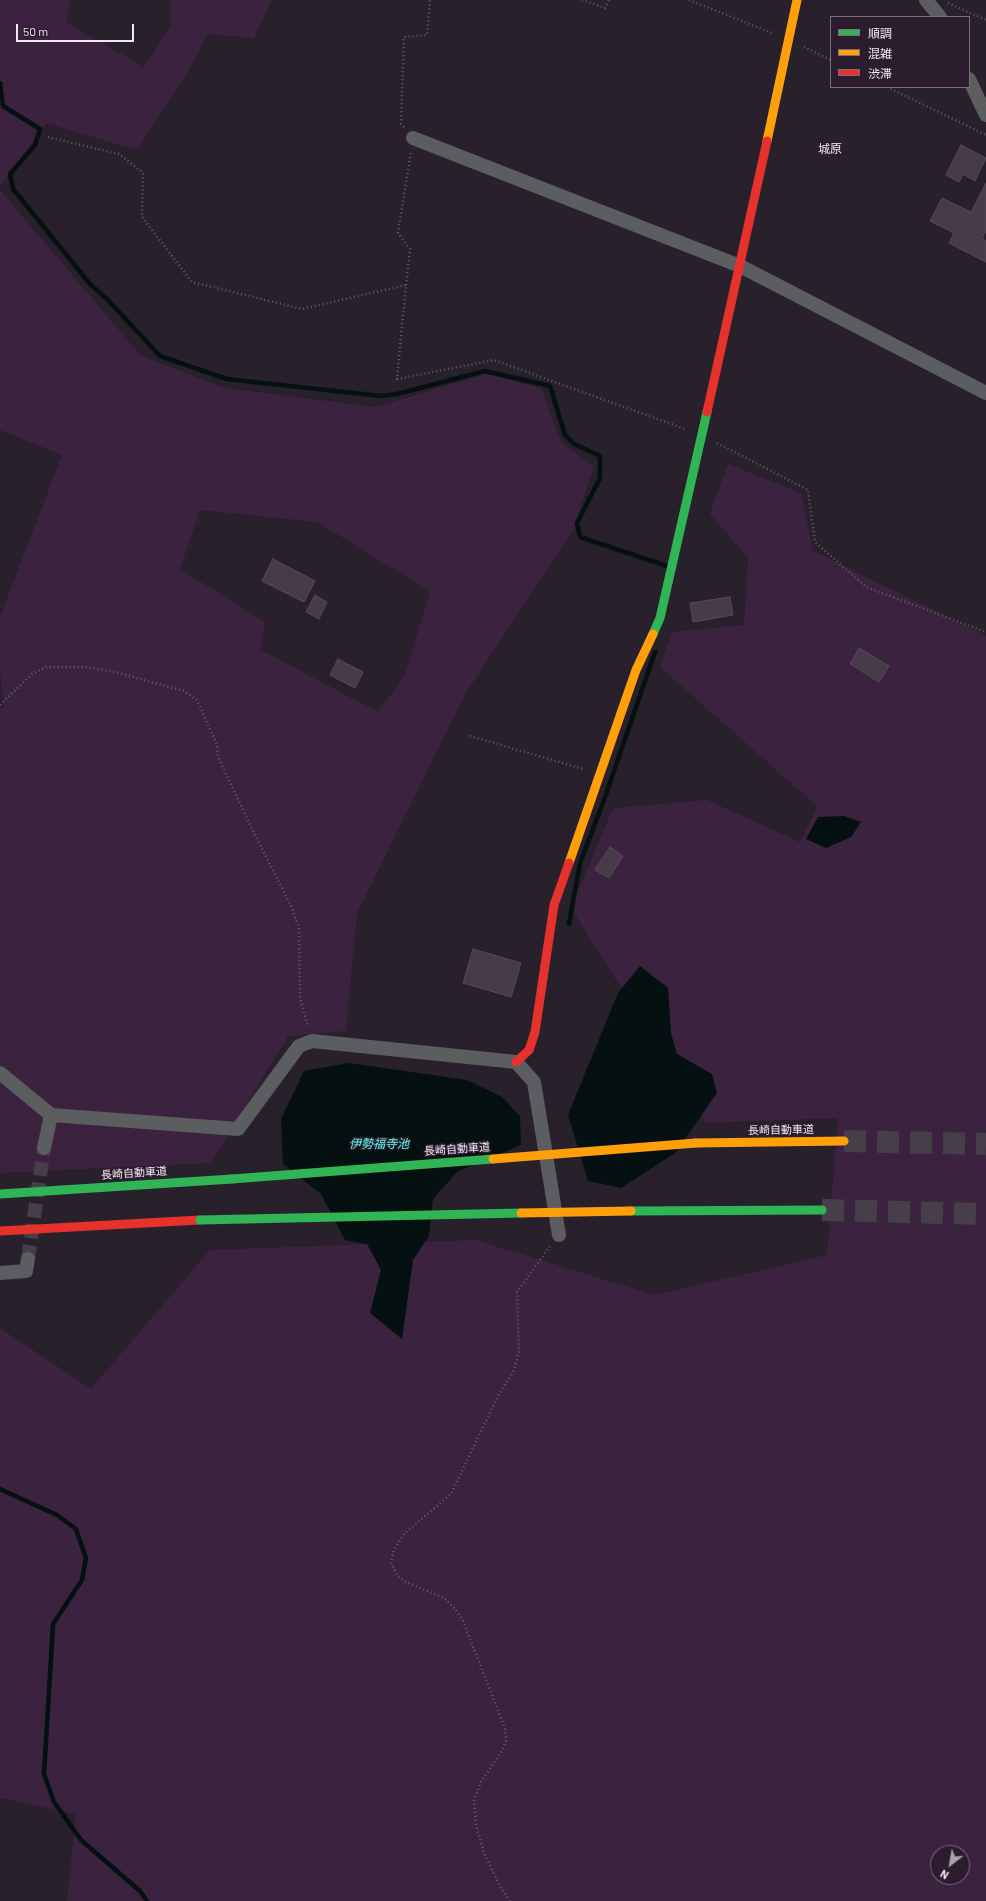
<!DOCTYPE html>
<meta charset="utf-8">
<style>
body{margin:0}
#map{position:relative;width:986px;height:1901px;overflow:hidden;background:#28202a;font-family:Barlow,"Noto Sans JP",sans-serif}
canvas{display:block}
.legend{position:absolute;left:830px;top:16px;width:140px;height:72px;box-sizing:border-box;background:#2b1c2e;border:1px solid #7a6d7d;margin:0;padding:5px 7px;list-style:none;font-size:12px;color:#f1e7f3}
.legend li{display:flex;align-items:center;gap:8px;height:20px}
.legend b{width:20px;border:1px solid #7a6d7d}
.north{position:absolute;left:930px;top:1845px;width:40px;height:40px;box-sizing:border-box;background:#2b1c2e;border:1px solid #7a6d7d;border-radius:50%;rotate:211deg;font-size:11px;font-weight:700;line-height:16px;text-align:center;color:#f1e7f3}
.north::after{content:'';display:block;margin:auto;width:14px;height:18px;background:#aba1ad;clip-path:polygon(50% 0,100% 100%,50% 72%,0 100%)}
.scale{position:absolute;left:16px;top:24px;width:118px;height:18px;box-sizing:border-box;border:2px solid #f1e7f3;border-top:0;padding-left:5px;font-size:12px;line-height:14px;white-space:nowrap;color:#f1e7f3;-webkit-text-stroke:3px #2b1c2e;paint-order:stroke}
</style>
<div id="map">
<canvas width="986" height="1901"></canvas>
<ul class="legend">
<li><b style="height:5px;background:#30b455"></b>順調</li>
<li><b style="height:5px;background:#ff9f0a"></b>混雑</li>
<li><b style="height:5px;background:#e5322d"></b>渋滞</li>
</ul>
<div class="north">N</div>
<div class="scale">50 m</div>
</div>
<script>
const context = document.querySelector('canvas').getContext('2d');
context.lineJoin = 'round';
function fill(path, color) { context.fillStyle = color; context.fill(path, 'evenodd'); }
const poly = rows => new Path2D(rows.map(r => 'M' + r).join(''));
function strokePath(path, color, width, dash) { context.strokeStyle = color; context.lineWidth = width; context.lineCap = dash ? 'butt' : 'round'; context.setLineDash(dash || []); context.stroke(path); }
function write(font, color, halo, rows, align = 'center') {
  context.font = font + ' Barlow,"Noto Sans JP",sans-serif'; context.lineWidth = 3; context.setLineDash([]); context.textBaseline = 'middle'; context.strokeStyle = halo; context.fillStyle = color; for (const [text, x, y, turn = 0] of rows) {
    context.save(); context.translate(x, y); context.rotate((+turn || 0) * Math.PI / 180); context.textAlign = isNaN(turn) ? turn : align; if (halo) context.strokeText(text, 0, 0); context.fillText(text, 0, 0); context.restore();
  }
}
fill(poly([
 [0,0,70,0,67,23,144,67,171,26,171,0,272,0,254,38,208,34,188,72,137,150,46,123,0,187],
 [0,190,141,356,225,388,375,407,486,374,541,388,561,442,594,467,572,532,466,693,357,913,346,1031,288,1036,211,1163,0,1173,0,707,3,708,0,667,0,617,62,455,0,430],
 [200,510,317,522,430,591,405,675,378,712,261,650,265,622,180,569],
 [728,464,801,493,813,551,986,636,986,1901,67,1901,76,1814,0,1798,0,1328,91,1389,210,1250,476,1240,654,1295,827,1255,838,1118,706,1123,571,908,613,808,707,800,800,842,818,807,660,667,672,632,744,625,748,558,710,514],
 [938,1853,962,1853,962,1877,938,1877]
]), '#3b2340');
fill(poly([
 [844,816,861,822,851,837,826,848,806,839,818,817],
 [640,966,668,988,671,1033,677,1054,712,1074,717,1093,675,1153,621,1188,588,1181,568,1115,618,993],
 [349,1063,467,1080,502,1097,520,1116,521,1145,458,1171,433,1199,429,1236,413,1260,402,1339,370,1313,381,1270,367,1244,345,1240,321,1194,283,1164,281,1119,304,1071]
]), '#051010');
strokePath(poly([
 [0,83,3,106,40,129,35,145,10,174,13,189,90,284,108,300,160,356,227,379,381,396,397,394,485,371,550,386,565,435,574,444,600,456,600,478,577,523,580,537,667,566],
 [569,924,580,863,604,800,655,652],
 [0,1489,57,1515,76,1529,86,1558,82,1580,53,1624,44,1774,54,1802,81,1840,140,1891,147,1901]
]), '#051010', 4.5);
const building = poly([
 [961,145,986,158,975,181,963,174,959,182,946,175,961,145],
 [986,183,986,230,982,239,986,241,986,262,949,243,954,233,930,221,942,198,971,212,986,183],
 [273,559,315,581,304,602,262,581,273,559],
 [315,595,327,602,319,619,306,612,315,595],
 [730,597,733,615,693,622,690,603,730,597],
 [859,648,889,666,879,682,850,664,859,648],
 [338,659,363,672,355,688,330,675,338,659],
 [610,847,623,856,609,878,595,870,610,847],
 [473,949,521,963,511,997,463,983,473,949]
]);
fill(building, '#473b4a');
strokePath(building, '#534c54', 1);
strokePath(poly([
 [28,1259,44,1148]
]), '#463e48', 14, [14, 7]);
strokePath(poly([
 [844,1141,986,1144],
 [822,1210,986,1214]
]), '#463e48', 22, [22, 11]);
strokePath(poly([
 [582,0,605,8,609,0],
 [689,0,772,33],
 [948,3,986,20],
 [804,47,831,60],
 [887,87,986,135],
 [404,127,401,124,404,37,427,35,430,0],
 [48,137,119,154,143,173,142,217,192,282,302,309,406,285,397,379,494,360,685,429],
 [406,285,410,249,398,233,411,151],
 [717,443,808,490,815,542,866,587,986,632],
 [0,705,32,674,46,667,87,667,115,672,184,691,197,700,217,745,218,757,254,833,291,906,299,928,300,998,308,1027],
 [470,736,583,769],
 [510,1901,501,1888,484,1853,476,1825,474,1800,481,1782,502,1751,506,1741,505,1728,463,1621,455,1609,444,1598,404,1581,397,1576,391,1562,394,1550,404,1534,451,1494,497,1398,514,1370,519,1352,517,1292,550,1246]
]), '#616063', 2.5, [1, 3]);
strokePath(poly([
 [926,0,940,17],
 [969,79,986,115],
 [413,138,740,266,986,393],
 [0,1073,51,1115,238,1129,299,1046,312,1041,516,1062,534,1082,559,1235],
 [44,1148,51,1115],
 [0,1273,26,1271,28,1259]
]), '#5b5d5f', 14);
strokePath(poly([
 [653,634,660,618,707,412],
 [0,1194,232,1179],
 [631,1211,822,1210]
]), '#30b455', 9);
strokePath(poly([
 [767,141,797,0],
 [569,863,636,670,653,634],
 [696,1143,844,1141]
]), '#ff9f0a', 9);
strokePath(poly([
 [707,412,767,141],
 [516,1062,529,1050,535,1032,554,905,569,863],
 [0,1231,200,1220]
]), '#e5322d', 9);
strokePath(poly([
 [232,1179,493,1159],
 [200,1220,521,1213]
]), '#30b455', 9);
strokePath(poly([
 [493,1159,696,1143],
 [521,1213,631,1211]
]), '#ff9f0a', 9);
write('11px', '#f1e7f3', '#2b1c2e', [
 ["長崎自動車道",781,1130,-1],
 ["長崎自動車道",457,1149,-4],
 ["長崎自動車道",134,1173,-4]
]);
write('12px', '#f1e7f3', '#2b1c2e', [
 ["城原",830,149]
]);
write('italic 12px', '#5dfbeb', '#2b1c2e', [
 ["伊勢福寺池",379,1144]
]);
</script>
